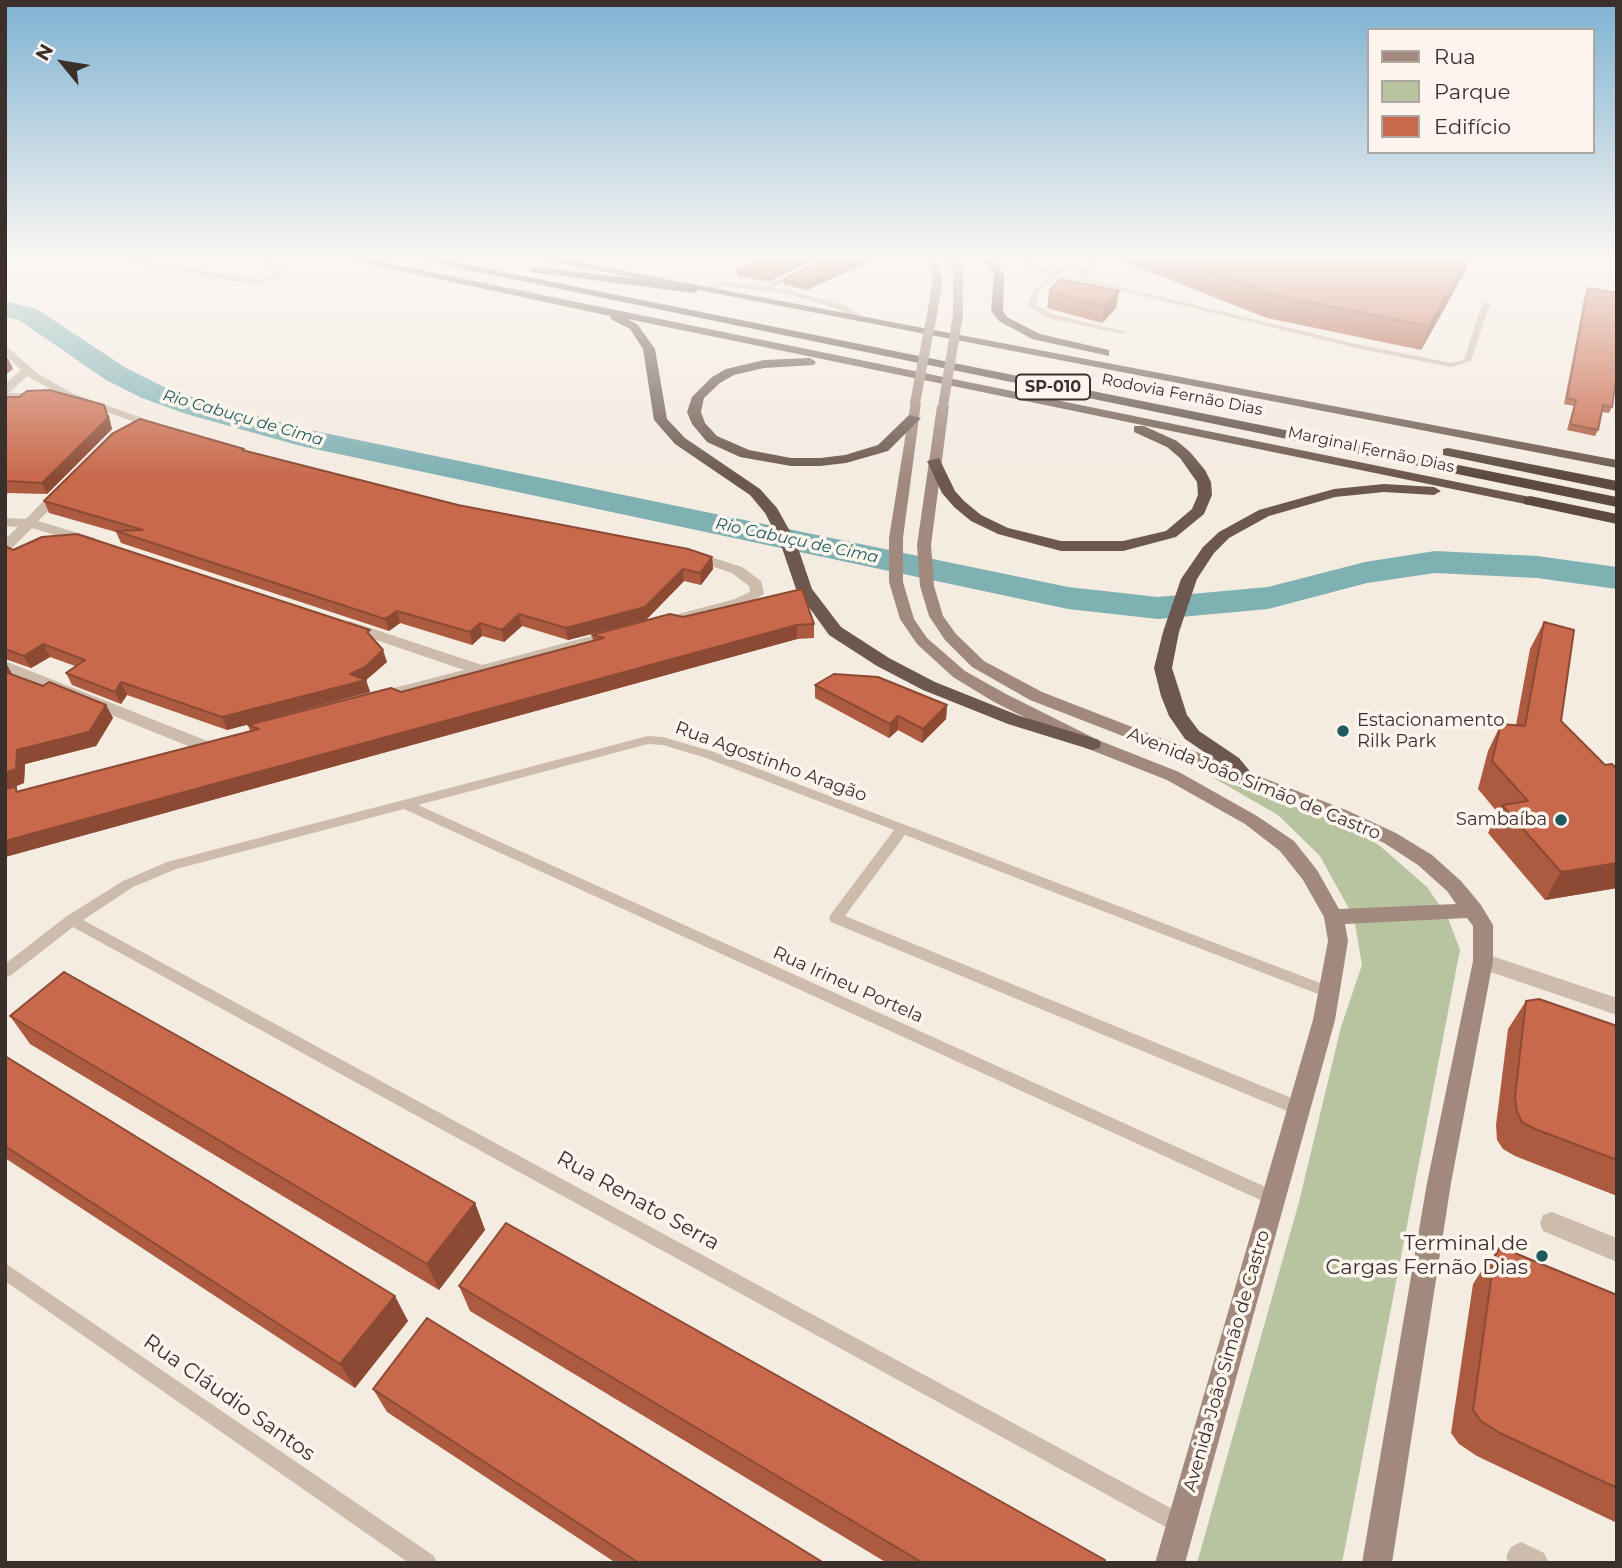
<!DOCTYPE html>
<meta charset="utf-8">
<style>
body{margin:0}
#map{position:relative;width:1622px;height:1568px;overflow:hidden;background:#f4ebe1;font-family:Montserrat,sans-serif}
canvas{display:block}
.frame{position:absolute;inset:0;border:7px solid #3b302b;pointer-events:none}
.legend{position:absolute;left:1367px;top:28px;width:228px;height:126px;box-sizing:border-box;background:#fbf5ee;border:2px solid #aea6a0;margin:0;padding:9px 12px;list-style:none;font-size:21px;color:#3b302b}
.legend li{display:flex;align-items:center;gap:14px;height:35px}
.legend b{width:35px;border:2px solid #aea6a0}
.north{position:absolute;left:28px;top:28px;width:70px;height:70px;-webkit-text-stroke:5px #fbf5ee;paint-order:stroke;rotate:300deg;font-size:19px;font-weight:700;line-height:28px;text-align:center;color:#3b302b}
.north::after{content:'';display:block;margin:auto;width:24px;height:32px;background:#3b302b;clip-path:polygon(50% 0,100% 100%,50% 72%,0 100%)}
</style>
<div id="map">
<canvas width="1622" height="1568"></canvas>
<div class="frame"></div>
<ul class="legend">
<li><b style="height:9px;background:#a18a7d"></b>Rua</li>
<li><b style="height:19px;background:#b8c4a0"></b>Parque</li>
<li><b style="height:19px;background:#c8694b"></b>Edifício</li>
</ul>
<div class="north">N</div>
</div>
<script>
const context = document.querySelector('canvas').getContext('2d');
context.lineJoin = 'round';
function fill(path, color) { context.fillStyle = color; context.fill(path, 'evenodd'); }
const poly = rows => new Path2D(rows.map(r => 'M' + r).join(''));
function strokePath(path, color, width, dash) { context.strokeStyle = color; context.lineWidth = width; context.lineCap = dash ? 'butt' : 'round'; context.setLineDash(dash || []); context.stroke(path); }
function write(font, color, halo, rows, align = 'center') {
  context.font = font + ' Montserrat,sans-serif'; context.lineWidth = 7; context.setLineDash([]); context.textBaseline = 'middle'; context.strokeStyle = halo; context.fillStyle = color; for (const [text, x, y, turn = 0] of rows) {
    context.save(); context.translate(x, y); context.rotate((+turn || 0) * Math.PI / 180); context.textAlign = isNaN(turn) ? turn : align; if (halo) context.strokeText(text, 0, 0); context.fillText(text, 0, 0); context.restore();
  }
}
fill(poly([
 [1212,777,1332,820,1379,845,1427,887,1448,918,1460,950,1342,1563,1197,1563,1299,1202,1341,1027,1362,965,1354,918,1320,856,1278,815]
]), '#b8c4a0');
fill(poly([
 [5,301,37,309,126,368,162,386,206,402,305,429,1068,587,1158,597,1268,587,1365,562,1435,551,1537,556,1617,567,1617,589,1537,578,1435,573,1367,583,1268,609,1158,619,1068,609,301,446,186,414,142,398,106,380,19,320,5,317,5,301]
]), '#7fb0b2');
fill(poly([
 [106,257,121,257,258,280,274,276,275,267,258,257,266,257,282,266,279,278,258,284,231,281,106,257],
 [826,257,835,257,772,288,792,291,844,305,865,318,865,322,859,322,838,309,789,294,727,286,694,291,691,289,727,282,764,287,826,257],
 [1016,257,1024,257,1053,273,1067,263,1085,268,1093,257,1099,257,1084,278,1356,344,1451,363,1464,360,1482,304,1486,302,1490,304,1471,361,1451,367,1356,348,1078,280,1077,279,1082,271,1068,267,1038,293,1036,304,1052,314,1127,332,1123,334,1047,318,1028,305,1033,291,1049,276,1016,257],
 [648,736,663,737,714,752,1336,989,1338,993,1336,997,1331,999,1326,997,905,835,845,916,1304,1103,1306,1108,1304,1113,1298,1115,1292,1113,831,922,829,918,831,914,894,830,706,758,663,745,648,744,418,805,1279,1193,1281,1198,1279,1203,1273,1206,1267,1203,404,809,176,869,133,887,83,920,1187,1517,1190,1524,1187,1531,1180,1534,1173,1531,73,927,10,976,5,978,5,964,67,916,123,881,167,862,648,736],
 [5,1263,434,1556,437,1563,409,1563,5,1281,5,1263]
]), '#cdbbac');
fill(poly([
 [5,345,38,374,74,394,168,427,158,430,66,398,27,376,9,393,45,393,49,394,49,398,5,399,5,384,21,370,5,354,5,345],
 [62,486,69,490,38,521,95,538,95,544,85,544,32,528,10,550,5,551,5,539,18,527,5,526,5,518,26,519,57,487,62,486],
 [689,550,742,567,761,581,764,594,745,605,661,628,656,626,653,623,656,620,735,599,750,592,749,586,732,573,684,557,684,551,689,550],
 [349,621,482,665,614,630,622,635,619,638,380,702,374,701,372,697,374,693,464,670,344,629,341,626,349,621],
 [5,661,210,742,212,746,204,752,198,750,5,672,5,661],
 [1483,953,1617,998,1617,1015,1476,967,1473,961,1476,955,1483,953],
 [1552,1212,1617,1238,1617,1262,1543,1231,1540,1223,1543,1215,1552,1212],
 [1521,1542,1544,1553,1549,1563,1509,1563,1506,1557,1511,1547,1521,1542]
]), '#cdbbac');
fill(poly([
 [556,257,571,257,595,267,587,269,556,257],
 [926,257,936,257,943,280,937,314,932,317,927,314,933,280,926,257],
 [946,257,956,257,963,269,963,315,958,318,953,315,953,269,946,257],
 [911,401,921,403,903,538,903,582,914,619,927,638,965,671,1006,694,1098,740,1179,772,1257,816,1294,841,1317,870,1339,909,1456,904,1447,891,1418,865,1384,843,1334,818,1030,700,972,667,945,640,929,616,920,586,917,545,937,406,943,402,949,406,931,545,934,586,943,616,956,634,984,661,1042,692,1346,810,1396,833,1432,855,1461,881,1481,905,1493,925,1493,961,1451,1183,1392,1563,1362,1563,1427,1183,1473,961,1473,926,1467,918,1345,924,1348,941,1335,1020,1185,1563,1155,1563,1313,1020,1328,941,1324,917,1303,880,1280,851,1245,824,1167,780,1086,748,994,702,953,677,917,644,900,619,889,582,889,538,911,401]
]), '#a18a7d');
fill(poly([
 [336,257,357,257,1530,497,1537,501,1530,505,628,319,638,325,655,349,667,419,685,438,760,489,777,508,796,542,812,589,841,627,889,658,935,682,1020,716,1099,740,1101,744,1099,748,1092,750,1008,724,923,690,877,666,829,635,796,589,780,542,765,513,750,495,675,444,654,420,643,349,630,329,611,319,610,316,336,257],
 [528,257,550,257,1617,460,1617,468,528,257],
 [981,257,992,257,1004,274,1003,311,1007,317,1040,334,1109,350,1109,356,1032,339,999,321,991,311,994,274,981,257],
 [810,358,816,362,814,365,764,368,734,375,720,383,704,398,701,412,705,423,717,436,749,450,791,458,820,458,845,455,878,445,909,415,921,418,888,451,846,463,820,466,791,466,740,457,707,442,692,424,687,412,692,397,712,377,726,369,764,360,810,358],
 [1134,426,1144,426,1177,441,1190,452,1205,470,1211,482,1212,495,1204,514,1176,537,1123,551,1061,551,998,534,971,521,954,507,942,493,927,461,939,458,955,491,964,501,981,515,1008,528,1061,541,1123,541,1166,531,1192,509,1198,495,1197,482,1180,458,1167,447,1134,432,1134,426],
 [1384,484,1434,487,1441,491,1434,495,1384,492,1335,497,1269,516,1229,538,1214,553,1197,579,1179,632,1172,668,1187,715,1199,731,1239,758,1257,780,1247,787,1240,785,1225,766,1185,739,1169,716,1161,696,1154,668,1163,632,1181,579,1203,547,1219,532,1259,510,1334,489,1384,484]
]), '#6c584f');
fill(poly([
 [405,257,429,257,1617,497,1617,507,405,257],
 [535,267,694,285,700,289,694,293,531,272,531,268,535,267],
 [1448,448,1617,481,1617,491,1443,455,1443,449,1448,448],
 [1530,496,1617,514,1617,524,1524,504,1524,498,1530,496]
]), '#5c4a42');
strokePath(poly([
 [915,403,932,314],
 [943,406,958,315]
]), '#a18a7d', 10);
fill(poly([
 [769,257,768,282,738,276,737,271],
 [830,257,807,290,784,285,783,280],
 [1119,257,1470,257,1466,270,1421,350,1267,318,1119,260],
 [1588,288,1612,407,1609,413,1602,412,1598,430,1595,436,1567,430,1574,406,1564,404,1585,294],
 [1049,291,1116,308,1102,323,1047,308],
 [5,397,109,415,112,429,47,494,8,493,5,495],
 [244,451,458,505,712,557,713,569,701,585,684,581,646,620,568,640,522,626,504,642,482,636,472,645,400,623,389,631,121,543,116,532,49,513,44,501],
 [5,548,372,638,387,662,366,680,370,692,227,730,127,695,121,704,72,685,66,673,75,666,50,657,31,668,5,659],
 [683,617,814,624,814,638,797,639,5,857,5,664,7,665,12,675,43,686,106,705,113,718,96,746,25,764,24,783,12,788,19,792,250,731,248,725,401,692,593,641,592,635],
 [1544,622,1561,721,1605,765,1617,769,1617,888,1545,900,1488,833,1498,813,1478,789,1488,751,1501,724,1516,725,1530,649],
 [815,685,947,705,946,719,922,743,898,730,889,738,815,698],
 [1526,1001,1617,1026,1617,1196,1515,1156,1503,1149,1497,1140,1496,1125,1508,1029],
 [10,1016,475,1203,485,1230,439,1290,30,1044],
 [5,1056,408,1321,355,1388,5,1158],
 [1500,1247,1617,1295,1617,1523,1477,1456,1459,1444,1451,1433,1473,1284,1480,1273],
 [459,1286,1104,1563,887,1563,470,1311],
 [373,1389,824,1563,616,1563,387,1412]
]), '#ac5a40');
fill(poly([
 [808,257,820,257,768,282,768,277],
 [868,257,880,257,807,290,807,284],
 [1468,257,1470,257,1466,270,1421,350,1429,326],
 [1119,291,1116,308,1102,323,1104,306],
 [8,358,13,369,5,375,5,360],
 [104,405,112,429,47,494,42,483],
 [712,557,713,569,701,585,700,573],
 [683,569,684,581,646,620,568,640,566,628],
 [397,611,400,623,389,631,385,619],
 [519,614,522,626,504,642,502,630],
 [480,623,482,636,472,645,470,632],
 [797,625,797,639,5,857,5,841],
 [43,644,50,657,31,668,24,656],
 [383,650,387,662,366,680,370,692,227,730,222,717],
 [7,665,15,679,5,681,5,666],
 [121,682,127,695,121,704,115,692],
 [106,705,113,718,96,746,25,764,24,783,5,790,5,773,17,750],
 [947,705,946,719,922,743,923,729],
 [898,716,898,730,889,738,890,724],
 [1617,863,1617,888,1545,900,1561,872],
 [475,1203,485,1230,439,1290,427,1264],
 [395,1296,408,1321,355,1388,340,1364]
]), '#8c4a34');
const building = poly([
 [769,257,808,257,768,277,737,271,769,257],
 [830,257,868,257,807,284,783,280,830,257],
 [1172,257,1468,257,1429,326,1273,295,1172,257],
 [1060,279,1119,291,1104,306,1049,291,1060,279],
 [1588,288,1617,293,1617,372,1612,407,1603,405,1598,430,1570,424,1576,400,1567,398,1588,288],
 [49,390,104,405,108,418,42,483,5,481,5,397,19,397,27,391,49,390],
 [140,419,244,449,242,450,458,505,688,549,712,557,700,573,683,569,645,607,566,628,519,614,502,630,480,623,470,632,397,611,385,619,116,531,143,530,44,501,112,434,140,419],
 [77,534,370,630,367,632,383,650,365,667,350,674,366,680,222,717,121,682,115,692,66,673,85,660,43,644,24,656,5,649,5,548,7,547,13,550,42,537,77,534],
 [802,589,814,624,797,625,5,841,5,789,16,787,16,792,259,729,248,725,391,688,401,692,604,638,592,635,670,614,683,617,802,589],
 [1544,622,1574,630,1561,721,1605,765,1612,764,1617,769,1617,863,1561,872,1502,805,1528,801,1492,761,1501,724,1525,726,1544,622],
 [5,672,43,686,49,682,106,705,89,732,17,750,16,769,5,773,5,672],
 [834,674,878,677,947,705,923,729,898,716,890,724,815,685,834,674],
 [64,972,475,1203,427,1264,10,1016,64,972],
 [1539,999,1617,1026,1617,1160,1535,1129,1522,1122,1517,1112,1515,1097,1526,1001,1539,999],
 [5,1056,395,1296,340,1364,5,1146,5,1056],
 [506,1223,1105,1560,1104,1563,923,1563,459,1286,506,1223],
 [1500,1247,1617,1295,1617,1488,1500,1433,1481,1421,1473,1410,1494,1258,1500,1247],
 [427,1318,824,1563,639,1563,373,1389,427,1318]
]);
fill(building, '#c8694b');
strokePath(building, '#8c4a34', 2);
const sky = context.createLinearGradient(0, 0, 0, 477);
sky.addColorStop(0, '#7eb2d2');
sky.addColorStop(0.54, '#faf6f2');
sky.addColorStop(1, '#faf6f200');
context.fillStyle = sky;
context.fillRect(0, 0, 1622, 477);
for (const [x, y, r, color] of [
 [1343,731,7,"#1f5a5e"],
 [1561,820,7,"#1f5a5e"],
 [1542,1256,7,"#1f5a5e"]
]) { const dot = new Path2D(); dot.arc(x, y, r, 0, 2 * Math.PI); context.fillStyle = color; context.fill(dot); strokePath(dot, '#fbf5ee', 2.5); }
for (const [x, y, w] of [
 [1053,387,74]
]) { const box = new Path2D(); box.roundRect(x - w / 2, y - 12.5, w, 25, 5); context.fillStyle = '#fbf5ee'; context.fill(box); strokePath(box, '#3b302b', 2); }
write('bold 16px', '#3b302b', null, [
 ["SP-010",1053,387]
]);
write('16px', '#3b302b', '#fbf5ee', [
 ["Rodovia Fernão Dias",1182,395,11],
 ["Marginal Fernão Dias",1371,450,12]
]);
write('italic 16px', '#1f5a5e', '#fbf5ee', [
 ["Rio Cabuçu de Cima",243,418,16],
 ["Rio Cabuçu de Cima",797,541,12]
]);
write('18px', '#3b302b', '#fbf5ee', [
 ["Estacionamento",1357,721],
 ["Rilk Park",1357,742],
 ["Sambaíba",1547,820,"right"]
], 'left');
write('18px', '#3b302b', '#fbf5ee', [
 ["Rua Agostinho Aragão",771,762,20],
 ["Avenida João Simão de Castro",1254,784,22],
 ["Rua Irineu Portela",848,985,24],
 ["Avenida João Simão de Castro",1227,1361,-74]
]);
write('21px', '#3b302b', '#fbf5ee', [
 ["Rua Renato Serra",638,1201,29],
 ["Rua Cláudio Santos",229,1398,35]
]);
write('21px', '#3b302b', '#fbf5ee', [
 ["Terminal de",1528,1244],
 ["Cargas Fernão Dias",1528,1268]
], 'right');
</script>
